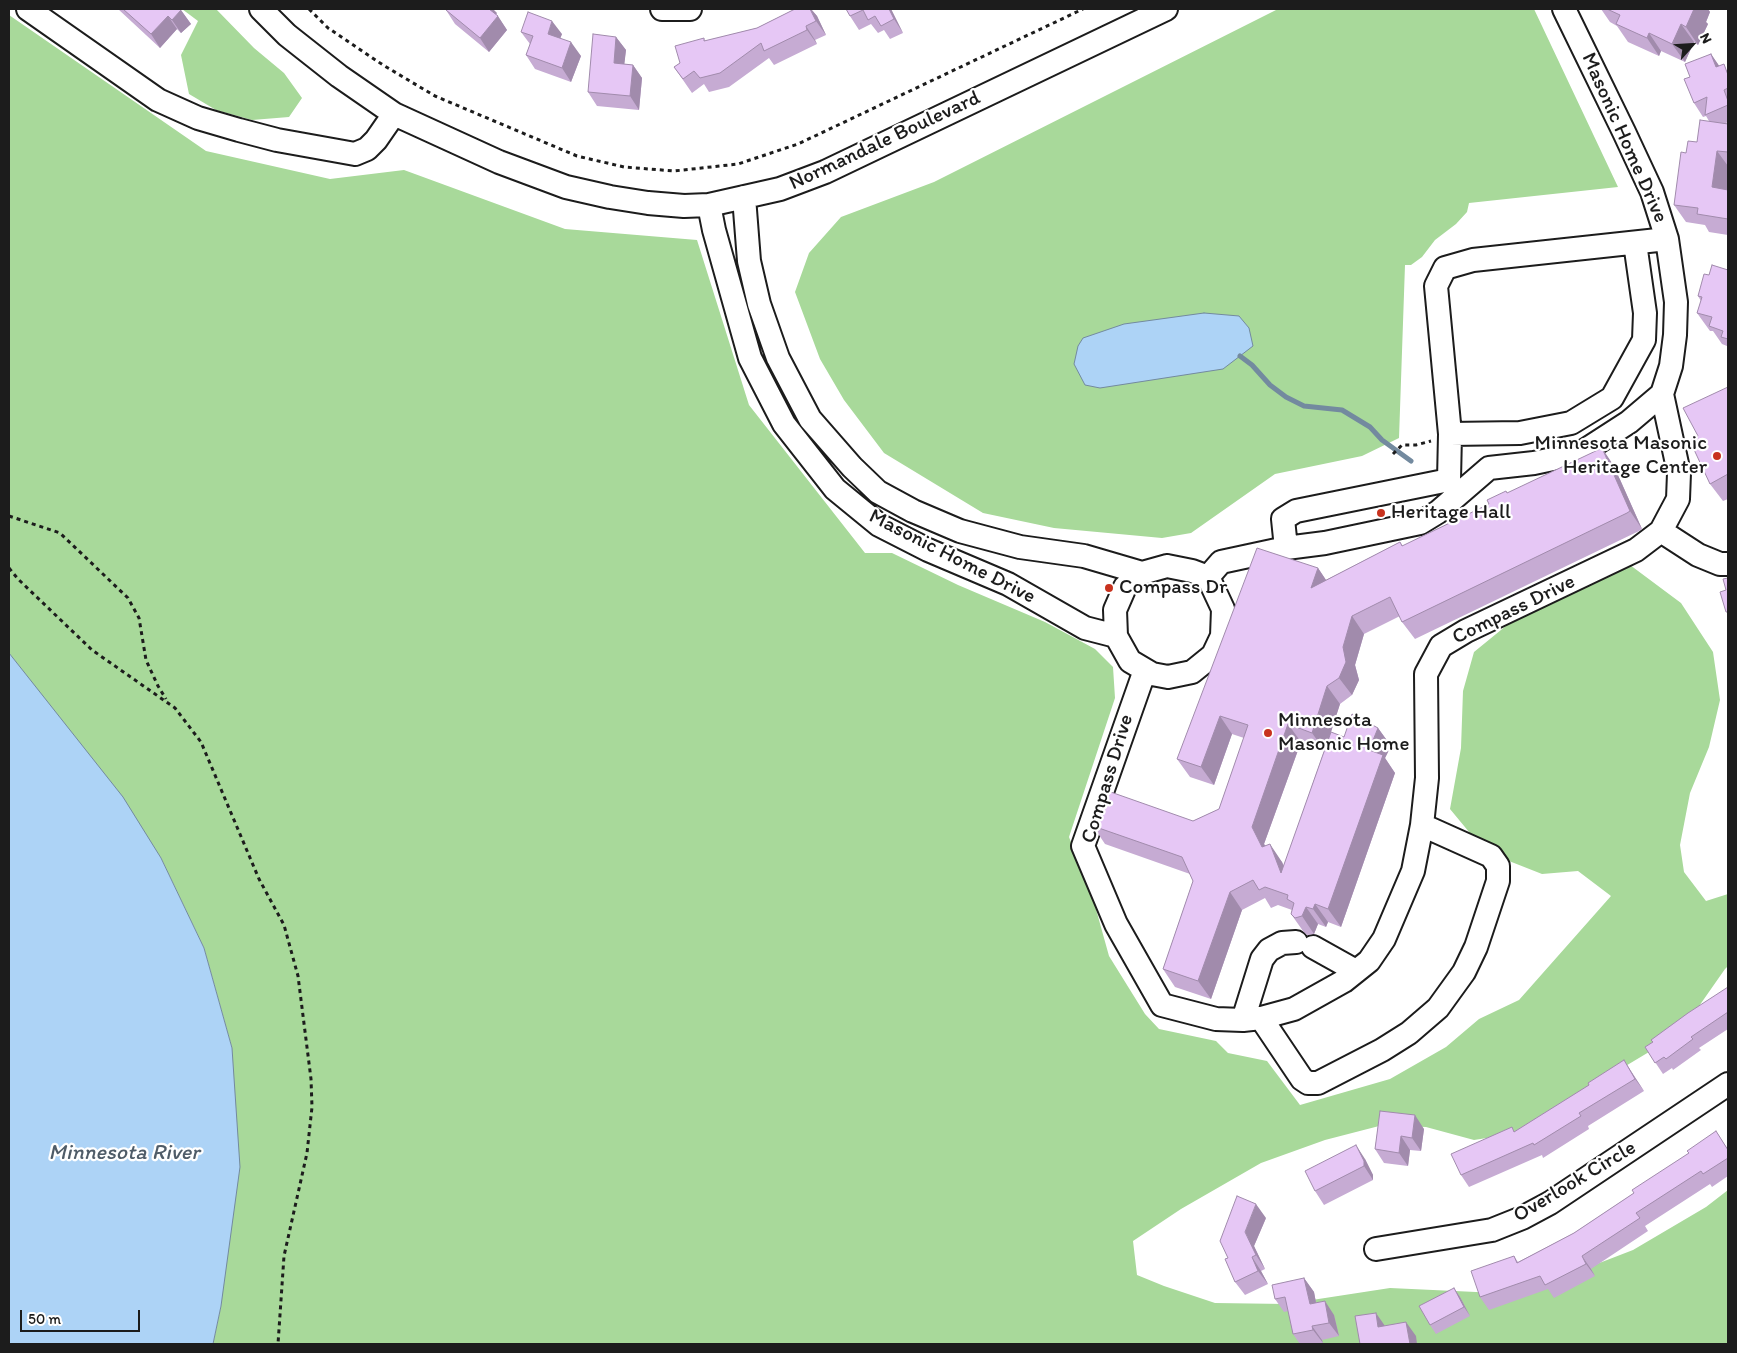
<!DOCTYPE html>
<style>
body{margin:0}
#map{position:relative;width:1737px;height:1353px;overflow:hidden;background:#fff;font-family:Itim,sans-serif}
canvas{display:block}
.frame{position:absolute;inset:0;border:10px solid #1c1c1c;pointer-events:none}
.north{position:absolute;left:1667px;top:20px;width:50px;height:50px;-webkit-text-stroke:4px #fff;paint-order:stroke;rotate:64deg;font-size:14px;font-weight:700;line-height:20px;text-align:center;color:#1c1c1c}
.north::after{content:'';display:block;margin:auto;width:18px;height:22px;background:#1c1c1c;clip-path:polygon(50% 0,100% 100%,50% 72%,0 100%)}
.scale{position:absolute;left:20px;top:1310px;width:120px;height:22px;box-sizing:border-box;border:2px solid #1c1c1c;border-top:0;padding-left:6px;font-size:15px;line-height:18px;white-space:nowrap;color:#1c1c1c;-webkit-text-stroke:4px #fff;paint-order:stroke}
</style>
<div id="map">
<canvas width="1737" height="1353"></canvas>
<div class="frame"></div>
<div class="north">N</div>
<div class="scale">50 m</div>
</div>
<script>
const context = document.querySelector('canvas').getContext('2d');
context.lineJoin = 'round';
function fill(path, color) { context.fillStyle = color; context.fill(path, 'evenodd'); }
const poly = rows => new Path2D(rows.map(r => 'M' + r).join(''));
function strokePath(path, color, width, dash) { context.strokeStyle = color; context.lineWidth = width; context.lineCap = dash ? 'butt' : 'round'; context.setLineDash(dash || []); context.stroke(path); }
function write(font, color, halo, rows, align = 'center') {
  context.font = font + ' Itim,sans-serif'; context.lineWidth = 4.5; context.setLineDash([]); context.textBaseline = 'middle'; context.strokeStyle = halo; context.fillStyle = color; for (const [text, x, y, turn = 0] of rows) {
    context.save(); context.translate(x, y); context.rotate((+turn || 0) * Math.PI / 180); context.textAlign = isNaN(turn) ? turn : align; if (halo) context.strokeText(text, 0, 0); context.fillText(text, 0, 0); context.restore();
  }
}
fill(poly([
 [182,9,216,9,254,48,284,73,302,98,289,117,252,120,216,110,189,94,181,55,198,21],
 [1278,9,1534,9,1618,187,1469,203,1467,212,1456,224,1435,240,1422,257,1411,265,1405,265,1399,438,1362,456,1275,474,1191,533,1162,538,1054,528,983,513,884,453,844,400,820,359,795,292,809,253,841,217,934,182],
 [9,15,206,151,330,179,404,170,565,229,697,240,749,405,865,553,892,553,958,585,1045,622,1095,649,1113,667,1115,698,1069,837,1094,902,1109,956,1145,1014,1159,1029,1216,1041,1228,1053,1267,1061,1300,1105,1390,1079,1446,1047,1479,1019,1519,1000,1611,896,1578,871,1542,874,1509,861,1474,838,1450,809,1461,748,1463,691,1474,652,1512,621,1630,565,1681,603,1713,652,1720,700,1709,747,1690,793,1680,845,1684,872,1706,901,1728,894,1728,966,1725,969,1690,1019,1654,1049,1512,1134,1474,1140,1426,1127,1383,1125,1325,1140,1261,1163,1181,1209,1133,1241,1137,1275,1164,1286,1215,1303,1286,1304,1390,1288,1519,1294,1633,1250,1706,1207,1728,1190,1728,1344,213,1344,221,1306,232,1048,204,948,161,858,9,653]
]), '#a8d99a');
const water = poly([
 [1204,313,1239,316,1249,328,1253,346,1223,369,1100,388,1085,385,1074,364,1078,346,1083,338,1124,324,1204,313],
 [9,653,123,797,161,858,204,948,232,1048,240,1167,221,1306,213,1344,9,1344,9,653]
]);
fill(water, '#add3f6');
strokePath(water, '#738a9f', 1);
strokePath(poly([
 [1240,356,1252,365,1270,385,1286,397,1304,406,1342,410,1370,427,1382,440,1411,461]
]), '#738a9f', 5);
const minor = poly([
 [28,9,158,100,198,118,239,130,277,140,355,154,367,149,376,140,394,114],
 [261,9,287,35,339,76,394,114,499,162,566,187,610,197,648,203,684,206,709,205,780,189,825,172,1166,9],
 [662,9,690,9],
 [744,197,749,261,759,304,778,358,810,419,852,467,878,492,913,511,960,531,1020,547,1084,556,1142,573],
 [709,205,714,230,750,358,784,424,835,489,879,525,928,550,1008,584,1085,628,1116,636],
 [1450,434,1520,433,1571,423,1612,398,1644,340,1645,313,1635,243],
 [1661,531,1698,555,1720,564,1728,564],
 [1286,548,1283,519,1296,511,1449,480,1450,434,1436,286,1445,268,1473,260,1667,239],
 [1167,566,1192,571,1208,577,1223,609,1222,636,1213,655,1192,672,1168,677,1152,674,1130,661,1116,636,1115,610,1125,587,1142,573,1167,566],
 [1208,577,1221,562,1286,548,1325,543,1420,523,1438,512,1489,468,1534,463,1581,453,1629,422,1662,394,1671,366,1675,335,1676,302,1667,239,1652,192,1624,132,1564,9],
 [1145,670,1083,846,1116,924,1162,1005,1216,1019,1243,1020,1261,1018,1294,1009,1344,981,1369,961,1384,939,1413,871,1422,825,1427,778,1426,674,1441,646,1466,631,1636,550,1661,531,1678,499,1679,473,1662,394],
 [1313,947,1356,971],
 [1261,1018,1302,1079,1308,1083,1318,1083,1382,1050,1409,1033,1438,1008,1464,972,1476,947,1498,881,1498,866,1491,856,1422,825],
 [1243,1020,1262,959,1269,950,1282,943,1296,942],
 [1376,1249,1492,1230,1522,1218,1550,1203,1728,1084]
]);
strokePath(minor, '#1c1c1c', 26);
strokePath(poly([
 [309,9,328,28,383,65,435,96,577,156,624,167,674,171,738,164,798,144,1083,9],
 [1393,454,1402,445,1416,445,1431,441],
 [9,516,60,533,128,598,139,618,146,660,158,686,166,699],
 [9,568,18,579,92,650,175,708,201,742,259,879,284,925,298,976,311,1079,312,1107,307,1153,284,1256,278,1344]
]), '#1c1c1c', 3, [4, 4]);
strokePath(minor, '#fff', 22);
fill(poly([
 [118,9,180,9,191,24,181,33,177,29,160,48],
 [795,9,811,9,817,16,826,35,815,40,817,44,774,65,769,58,729,87,709,92,704,84,692,93,674,67,680,63,704,38,705,41,757,28],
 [846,9,891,9,903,33,890,39,884,30,878,33,871,24,859,30,850,16],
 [1601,9,1708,9,1710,12,1706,22,1708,24,1698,45,1694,42,1685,62,1661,51,1659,56,1628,42,1617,26,1610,22],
 [446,10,497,13,496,14,507,30,489,52,455,24],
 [521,32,562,34,560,38,581,56,571,82,535,69,526,55,530,44],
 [616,37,626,50,624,64,633,65,642,78,639,110,597,106,588,92],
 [1711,54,1719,66,1728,71,1728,122,1726,123,1728,124,1728,181,1727,189,1728,190,1728,235,1709,232,1705,225,1686,222,1674,205,1686,153,1697,142,1709,121,1706,116,1703,117,1694,103,1690,77],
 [1728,270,1728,348,1727,346,1722,344,1713,331,1710,331,1697,313,1701,301,1698,296,1709,275],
 [1728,387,1728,499,1723,501,1710,484,1698,436],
 [1614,466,1642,529,1639,531,1415,639,1402,622,1400,616,1364,634,1355,665,1359,680,1352,695,1340,704,1330,734,1344,737,1378,728,1391,746,1385,758,1395,773,1341,927,1328,922,1326,927,1318,924,1314,934,1307,935,1303,931,1291,914,1292,910,1278,905,1271,908,1265,898,1242,910,1211,999,1175,987,1163,969,1193,881,1190,874,1105,844,1093,826,1193,821,1219,809,1244,738,1232,734,1214,785,1190,777,1177,759,1318,568,1326,580,1400,542,1403,546,1489,504,1508,493],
 [1301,742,1324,751,1284,866,1282,862,1264,844],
 [1728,987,1728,1029,1699,1048,1701,1050,1673,1070,1672,1068,1663,1074,1645,1047],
 [1624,1060,1644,1091,1588,1126,1589,1129,1543,1158,1542,1155,1469,1187,1461,1175,1515,1131,1589,1085],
 [1380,1111,1424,1129,1421,1151,1410,1150,1408,1166,1384,1163,1375,1149],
 [1716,1131,1728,1150,1728,1176,1712,1187,1710,1184,1645,1226,1648,1231,1591,1269,1595,1276,1554,1298,1548,1289,1489,1310,1480,1297,1514,1256,1518,1262,1574,1233,1634,1193,1689,1153],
 [1365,1159,1373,1175,1373,1180,1324,1205,1315,1191],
 [1266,1218,1254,1246,1265,1269,1261,1271,1268,1284,1245,1295,1235,1282,1228,1258],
 [1304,1278,1314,1292,1316,1303,1334,1315,1339,1336,1322,1340,1323,1343,1317,1344,1300,1344,1293,1334,1288,1311,1284,1312,1275,1299],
 [1454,1288,1460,1297,1470,1316,1436,1334,1430,1325]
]), '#c6abd3');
fill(poly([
 [487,9,493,9,497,13,493,18],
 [810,9,811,9,817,16,826,35,816,21],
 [889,9,891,9,903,33,894,19],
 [1694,9,1708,9,1710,12,1706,22,1708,24,1698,45,1686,27],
 [181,10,191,24,181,33,172,20],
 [168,16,177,29,160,48,151,34],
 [498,16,507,30,489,52,480,38],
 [552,21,562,34,557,47,548,34],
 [1681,24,1694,42,1685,62,1672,44],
 [806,26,815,40,817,44,807,30],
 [1649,33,1661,51,1659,56,1647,38],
 [616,37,626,50,623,76,614,63],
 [571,42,581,56,571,82,562,68],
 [1711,54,1720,67,1716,67],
 [633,65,642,78,639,110,630,96],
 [1717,151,1728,166,1728,181,1725,205,1712,187],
 [1602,448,1614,466,1642,529,1630,511],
 [1318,568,1330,586,1311,588],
 [1352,616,1364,634,1355,665,1359,680,1352,695,1339,678,1343,647],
 [1327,686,1340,704,1325,751,1312,733],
 [1220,716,1232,734,1214,785,1201,767],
 [1288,724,1301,742,1264,844,1275,865,1262,847,1252,827],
 [1378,728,1391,746,1385,758,1395,773,1341,927,1328,909,1369,750],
 [1270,844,1282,862,1294,891,1281,873],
 [1230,892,1242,910,1211,999,1198,981],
 [1315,904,1328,922,1326,927,1313,909],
 [1306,907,1318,924,1314,934,1302,916],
 [1624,1060,1632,1073,1644,1091,1635,1079],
 [1415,1115,1424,1129,1421,1151,1412,1138],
 [1401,1136,1410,1150,1408,1166,1399,1153],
 [1356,1145,1365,1159,1373,1175,1373,1180,1364,1166],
 [1256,1204,1266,1218,1254,1246,1265,1269,1256,1255,1245,1232],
 [1582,1256,1591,1269,1595,1276,1586,1264],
 [1252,1257,1261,1271,1268,1284,1258,1271],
 [1304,1278,1314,1292,1319,1318,1310,1304],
 [1454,1288,1460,1297,1470,1316,1464,1307],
 [1325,1301,1334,1315,1339,1336,1329,1323],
 [1376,1313,1385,1326,1378,1327],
 [1406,1322,1416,1336,1417,1344,1410,1344],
 [1312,1326,1322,1340,1323,1343,1313,1330]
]), '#a18bac');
const building = poly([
 [123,9,180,9,181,10,172,20,168,16,151,34,123,9],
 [447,9,489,9,498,16,480,38,446,10,447,9],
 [795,9,810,9,816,21,806,26,807,30,764,51,761,43,720,73,700,78,694,71,683,79,674,67,680,63,675,46,704,38,704,41,757,28,795,9],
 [846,9,889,9,894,19,881,26,875,16,868,20,863,10,850,16,846,9],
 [1607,9,1694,9,1686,27,1681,24,1672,44,1649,33,1647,38,1616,24,1620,15,1607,9],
 [528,12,552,21,548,34,571,42,562,68,526,55,533,36,521,32,528,12],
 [593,34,616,37,614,63,633,65,630,96,588,92,593,34],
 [1711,54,1716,67,1724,64,1728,75,1728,88,1724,90,1728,101,1728,105,1705,115,1707,97,1694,103,1684,79,1690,77,1685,64,1711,54],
 [1700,120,1728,124,1728,152,1717,151,1712,187,1728,190,1728,219,1697,214,1698,208,1674,205,1681,152,1686,153,1688,141,1697,142,1700,120],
 [1712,265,1728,270,1728,339,1721,337,1723,331,1709,326,1712,317,1697,313,1702,297,1698,296,1704,274,1709,275,1712,265],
 [1728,387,1728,474,1710,484,1690,441,1698,436,1683,408,1728,387],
 [1602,448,1630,511,1627,513,1402,622,1390,597,1352,616,1343,647,1346,662,1339,678,1327,686,1312,733,1288,724,1252,827,1262,847,1270,844,1281,873,1331,732,1344,737,1352,714,1378,728,1369,750,1383,755,1328,909,1315,904,1313,909,1306,907,1302,916,1295,918,1291,914,1294,903,1287,899,1288,895,1265,887,1259,890,1253,880,1230,892,1198,981,1163,969,1193,881,1182,857,1093,826,1105,790,1193,821,1219,809,1248,725,1220,716,1201,767,1177,759,1257,548,1318,568,1311,588,1400,542,1402,546,1489,504,1487,500,1506,491,1507,493,1602,448],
 [1728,578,1728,612,1726,612,1720,592,1726,590,1723,579,1728,578],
 [1728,987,1728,1012,1691,1037,1693,1039,1666,1059,1664,1057,1655,1063,1645,1047,1653,1042,1651,1040,1688,1013,1728,987],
 [1624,1060,1635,1079,1579,1113,1581,1116,1534,1145,1533,1143,1461,1175,1451,1154,1512,1127,1514,1132,1589,1085,1588,1083,1624,1060],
 [1380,1111,1415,1115,1412,1138,1401,1136,1399,1153,1375,1149,1380,1111],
 [1716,1131,1728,1150,1728,1158,1703,1174,1701,1171,1636,1213,1640,1218,1582,1256,1586,1264,1545,1285,1540,1276,1480,1297,1471,1271,1514,1256,1517,1263,1574,1233,1634,1193,1632,1190,1689,1153,1687,1151,1716,1131],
 [1356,1145,1364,1161,1364,1166,1315,1191,1305,1171,1356,1145],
 [1237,1196,1256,1204,1245,1232,1256,1255,1252,1257,1258,1271,1235,1282,1225,1259,1228,1258,1220,1241,1237,1196],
 [1304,1278,1310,1304,1325,1301,1329,1323,1312,1326,1313,1330,1293,1334,1285,1297,1275,1299,1272,1285,1304,1278],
 [1454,1288,1464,1307,1430,1325,1419,1306,1454,1288],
 [1376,1313,1378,1327,1406,1322,1410,1344,1360,1344,1355,1316,1376,1313]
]);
fill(building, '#e6c7f5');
strokePath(building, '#a18bac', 1);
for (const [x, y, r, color] of [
 [1717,456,5,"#c8321e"],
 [1381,513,5,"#c8321e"],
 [1109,588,5,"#c8321e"],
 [1268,733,5,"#c8321e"]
]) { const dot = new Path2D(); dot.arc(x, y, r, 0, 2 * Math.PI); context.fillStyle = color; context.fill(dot); strokePath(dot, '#fff', 2); }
write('21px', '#1c1c1c', '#fff', [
 ["Masonic Home Drive",1624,138,66],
 ["Normandale Boulevard",885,141,-25],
 ["Masonic Home Drive",952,557,27],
 ["Compass Drive",1514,610,-26],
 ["Compass Drive",1108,779,-73],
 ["Overlook Circle",1575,1182,-31]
]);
write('21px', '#1c1c1c', '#fff', [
 ["Minnesota Masonic",1707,444,"right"],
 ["Heritage Center",1707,468,"right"],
 ["Heritage Hall",1391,513],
 ["Compass Dr",1119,588],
 ["Minnesota",1278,721],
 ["Masonic Home",1278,745]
], 'left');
write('italic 22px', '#4f5c68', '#fff', [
 ["Minnesota River",124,1153]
]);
</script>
